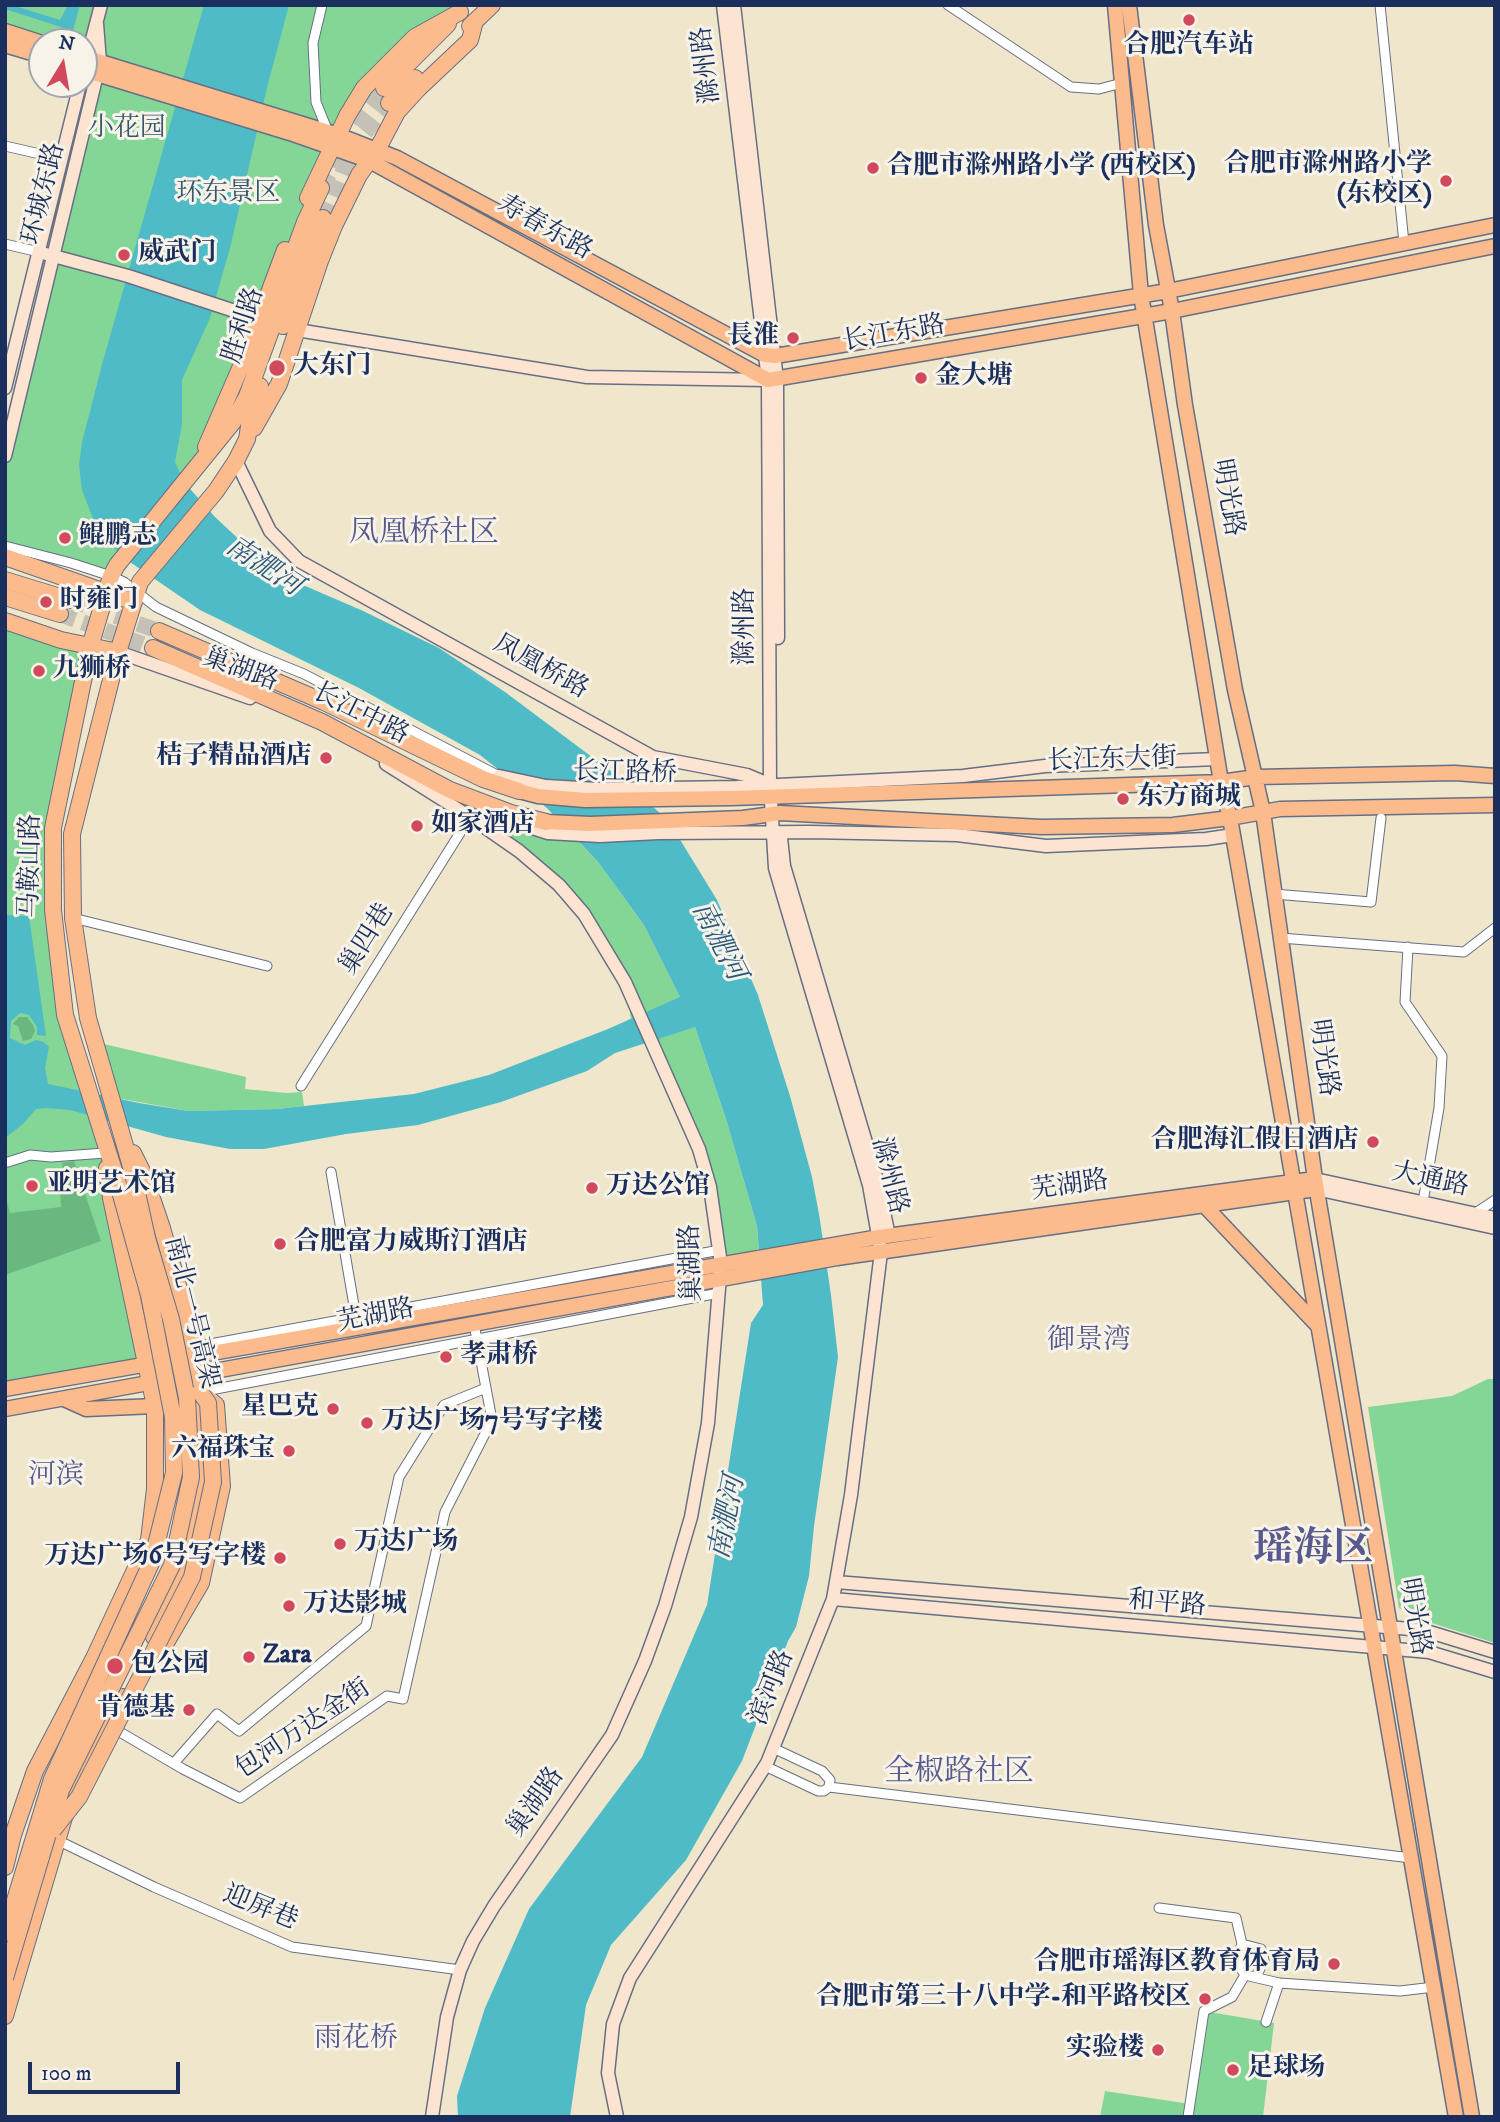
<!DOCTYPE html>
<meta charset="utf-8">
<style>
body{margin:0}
#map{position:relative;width:1500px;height:2122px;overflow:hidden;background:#f0e6cc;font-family:"IM FELL DW Pica",serif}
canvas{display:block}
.frame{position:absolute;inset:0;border:7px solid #1b2f5e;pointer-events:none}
.north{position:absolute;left:28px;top:28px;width:70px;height:70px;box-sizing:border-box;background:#f7f3e8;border:2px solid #9fa5b1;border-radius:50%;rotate:11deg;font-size:19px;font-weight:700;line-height:28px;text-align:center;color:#1b2f5e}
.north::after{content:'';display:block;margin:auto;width:24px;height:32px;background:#d1495b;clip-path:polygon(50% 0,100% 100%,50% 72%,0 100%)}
.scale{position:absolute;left:28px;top:2062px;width:152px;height:32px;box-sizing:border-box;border:4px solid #1b2f5e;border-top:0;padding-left:9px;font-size:21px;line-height:24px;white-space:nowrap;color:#1b2f5e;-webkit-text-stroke:5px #f7f3e8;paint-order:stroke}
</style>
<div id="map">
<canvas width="1500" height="2122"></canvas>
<div class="frame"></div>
<div class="north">N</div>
<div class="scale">100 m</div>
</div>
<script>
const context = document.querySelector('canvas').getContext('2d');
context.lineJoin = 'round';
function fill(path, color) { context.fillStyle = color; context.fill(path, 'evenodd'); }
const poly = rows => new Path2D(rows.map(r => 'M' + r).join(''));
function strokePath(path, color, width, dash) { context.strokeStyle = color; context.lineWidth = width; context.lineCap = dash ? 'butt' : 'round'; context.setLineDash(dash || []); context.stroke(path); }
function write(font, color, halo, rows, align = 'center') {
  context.font = font + ' "IM FELL DW Pica","Noto Serif SC",serif'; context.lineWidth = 6; context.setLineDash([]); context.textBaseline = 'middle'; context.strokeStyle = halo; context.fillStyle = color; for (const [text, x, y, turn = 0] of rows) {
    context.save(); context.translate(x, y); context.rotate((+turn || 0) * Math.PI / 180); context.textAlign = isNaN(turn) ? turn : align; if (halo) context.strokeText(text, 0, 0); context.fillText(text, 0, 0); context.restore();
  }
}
fill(poly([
 [5,5,467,5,364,88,338,135,84,57,84,42,42,42,5,31],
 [97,74,333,147,300,214,197,468,111,576,5,546,5,456],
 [5,621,90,647,53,828,65,1015,102,1135,146,1363,5,1389],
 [433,787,572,835,598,862,644,925,695,1027,726,1119,757,1226,759,1257,721,1264,710,1187,664,1066,631,1019,625,982,574,900],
 [95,1042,246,1077,245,1089,286,1093,302,1092,304,1106,277,1109,189,1111,111,1097],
 [1488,1379,1495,1379,1495,1643,1419,1619,1399,1608,1368,1407,1452,1396],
 [1204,2011,1274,2023,1263,2117,1192,2117],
 [1105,2091,1190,2104,1188,2117,1100,2117]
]), '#84d697');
fill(poly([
 [19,1017,27,1017,33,1025,35,1031,31,1039,23,1041,18,1026,13,1024],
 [74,1161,101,1241,5,1275,5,1195,10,1213,61,1207,60,1191,66,1187,62,1163]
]), '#6bb780');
fill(poly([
 [5,5,12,5,60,20,68,5,80,5,73,31,5,9],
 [204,5,289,5,268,84,230,248,210,318,182,380,182,424,175,462,184,482,215,517,275,573,361,610,439,648,505,692,616,775,668,820,717,900,758,995,790,1096,812,1177,819,1214,831,1295,838,1357,814,1526,809,1576,796,1627,788,1641,742,1761,686,1860,611,1945,586,2005,570,2117,458,2117,457,2096,485,2008,529,1909,642,1757,707,1605,751,1323,763,1305,757,1226,726,1119,695,1027,615,1053,587,1071,501,1102,418,1125,346,1134,264,1149,230,1149,166,1137,70,1110,46,1108,36,1109,23,1124,5,1138,5,915,29,916,46,1036,37,1035,37,1027,29,1015,20,1013,11,1021,10,1038,25,1045,36,1040,44,1042,49,1047,45,1068,48,1084,139,1103,189,1111,277,1109,414,1094,489,1075,608,1029,680,997,644,925,598,862,547,808,480,755,359,688,200,610,124,558,97,529,82,490,79,465,82,442,103,361]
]), '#4ebbc7');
strokePath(poly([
 [321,188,360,119,384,88],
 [323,218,354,146,389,103],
 [70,600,159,631],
 [60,614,153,648]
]), '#c5c1b6', 16, [16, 8]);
const street = poly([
 [322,5,313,43,316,102,328,132],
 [948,5,1071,87,1099,89,1122,83],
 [1380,5,1404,243],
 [5,146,62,159],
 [5,244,39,252],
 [5,546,71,563,111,576,124,582,156,607,252,653,304,674,499,776],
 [1274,894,1371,902,1381,818],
 [73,918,267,966],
 [1280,938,1464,952,1495,928],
 [1408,947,1405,1002,1442,1056,1439,1108,1423,1202],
 [301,1086,470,817],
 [8,1162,30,1155,51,1157,105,1153],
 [331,1172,356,1317],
 [1474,1214,1495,1200],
 [194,1347,720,1250],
 [200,1392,719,1293],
 [113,1728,183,1769,240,1798,387,1696,403,1699,445,1512,492,1420,474,1324],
 [174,1763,217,1714,239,1731,366,1626,399,1477,444,1405,486,1388],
 [765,1766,818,1791,824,1791,829,1787,830,1780,822,1771,773,1748],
 [829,1787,1411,1858],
 [57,1840,154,1887,292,1947,460,1970],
 [1159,1908,1236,1918,1242,1944,1261,1949,1264,1960,1256,1977],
 [1242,1944,1236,1961,1245,1975],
 [1266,2022,1279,1983],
 [1188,2117,1204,2011,1232,1997,1245,1975,1279,1983,1400,1991,1434,1987]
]);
const secondary = poly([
 [734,5,777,380,778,638],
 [85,66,101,5],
 [46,254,128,276,259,319],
 [297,330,587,377,768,380],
 [5,388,80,84],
 [5,456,100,62,97,24],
 [236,461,270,531,299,561,653,757,747,775,766,783],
 [118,652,250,698],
 [386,764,470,817,519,851,559,885,584,914,625,982,699,1149,710,1187,721,1264,708,1423,691,1517,665,1606,645,1661,612,1735,494,1906,473,1941,460,1970,447,2017,432,2117],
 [499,776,546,786,597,789,737,787,963,776,1045,766,1217,759],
 [494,814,511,821,548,833,600,836,658,833,810,832,957,835,1046,846,1206,839,1233,835],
 [781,838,784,866,878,1183,889,1236],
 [1315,1179,1495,1218],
 [1316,1189,1495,1228],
 [836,1582,1423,1630,1495,1652],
 [833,1599,1429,1652,1495,1672],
 [617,2117,608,2073,613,2024,630,1978,767,1763,833,1599,851,1495,881,1252,869,1185,775,868,770,785,768,380,723,5]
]);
const primary = poly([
 [1115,5,1141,295,1221,782,1230,818,1456,2117],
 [1129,5,1156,225,1172,311,1185,405,1235,690,1263,812,1315,1179,1472,2117],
 [5,31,42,43],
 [5,45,42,56],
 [84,57,338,135,397,158,765,355,775,356,1168,291,1495,225],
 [84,70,290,133,370,161,768,380,1172,311,1495,246],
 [519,791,538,796,585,800,731,798,1221,782,1256,777,1455,773,1495,776],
 [546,822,590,824,743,818,780,813,1041,827,1173,825,1230,818,1280,809,1495,805],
 [1204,1205,1318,1326],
 [5,1389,879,1237,1315,1179],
 [64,1399,86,1409,155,1406],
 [5,1409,837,1258,1316,1189]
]);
const highway = poly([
 [470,26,492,5],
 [384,88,448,24],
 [389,103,415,78],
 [308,198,347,116,364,88,415,37,460,12],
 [283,326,323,218],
 [254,428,279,384,320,261,334,226,359,175,377,150,397,112,418,89,470,40,475,21],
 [206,447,245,357,285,250],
 [5,557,134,602],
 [5,580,70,600],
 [5,597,60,614],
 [5,621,61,640,118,652],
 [159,631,324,702,483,779,519,791],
 [153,648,322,722,450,790,511,813,546,822],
 [133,1153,144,1175,162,1228,188,1321,199,1375,201,1411,203,1489,183,1572,154,1637],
 [132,1170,88,1018,73,918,72,834,118,652,140,582,216,491,236,461,247,439,251,414,260,386],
 [116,1177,65,1015,53,910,53,828,90,647,111,576,117,565,233,422,247,396,274,322,291,260,305,222,321,188],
 [164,1646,201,1583,222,1486,216,1405,200,1392],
 [5,1867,13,1835,35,1771,94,1658,149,1540,155,1489,155,1406,111,1198,107,1168],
 [5,2016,71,1794,106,1724,123,1697]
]);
strokePath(street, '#666f84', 11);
strokePath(secondary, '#666f84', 15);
strokePath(primary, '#666f84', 17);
strokePath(highway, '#666f84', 18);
strokePath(street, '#fff', 9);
strokePath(secondary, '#fde4d1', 12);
strokePath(primary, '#fbbb8d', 14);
strokePath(highway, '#fbbb8d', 16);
const highwayBridge = poly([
 [53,1830,79,1797,192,1577,213,1482,208,1403,200,1392],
 [5,1933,52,1779,152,1561,174,1473,173,1417,149,1295,116,1177],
 [5,1978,61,1790,172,1565,191,1477,187,1398,171,1319,147,1238,132,1170]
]);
strokePath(highwayBridge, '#666f84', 18, []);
strokePath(highwayBridge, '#fbbb8d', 16);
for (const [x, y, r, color] of [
 [1189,20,7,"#d1495b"],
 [873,168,7,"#d1495b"],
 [1446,181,7,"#d1495b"],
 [124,255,7,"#d1495b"],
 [793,338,7,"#d1495b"],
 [277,368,9,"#d1495b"],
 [921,378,7,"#d1495b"],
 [65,538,7,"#d1495b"],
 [46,602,7,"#d1495b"],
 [39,671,7,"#d1495b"],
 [326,758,7,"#d1495b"],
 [1123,799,7,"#d1495b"],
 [417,826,7,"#d1495b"],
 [1373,1142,7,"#d1495b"],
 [32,1186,7,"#d1495b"],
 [592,1188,7,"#d1495b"],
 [280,1244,7,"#d1495b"],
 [446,1357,7,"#d1495b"],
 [333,1409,7,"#d1495b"],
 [367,1423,7,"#d1495b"],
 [289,1451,7,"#d1495b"],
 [340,1544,7,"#d1495b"],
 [280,1558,7,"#d1495b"],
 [289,1606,7,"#d1495b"],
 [249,1657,7,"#d1495b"],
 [115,1666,9,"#d1495b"],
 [189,1710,7,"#d1495b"],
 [1334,1964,7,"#d1495b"],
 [1205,1999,7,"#d1495b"],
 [1158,2050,7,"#d1495b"],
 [1233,2070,7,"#d1495b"]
]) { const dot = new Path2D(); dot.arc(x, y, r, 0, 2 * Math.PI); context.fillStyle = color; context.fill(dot); strokePath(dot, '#f7f3e8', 2.5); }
write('bold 26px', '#1b2f5e', '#f7f3e8', [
 ["合肥汽车站",1189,47,"center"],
 ["合肥市滁州路小学",1432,166,"right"],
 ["(东校区)",1432,196,"right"],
 ["合肥市滁州路小学 (西校区)",887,168],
 ["威武门",138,255],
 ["長淮",779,338,"right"],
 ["大东门",293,368],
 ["金大塘",935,378],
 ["鲲鹏志",79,538],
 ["时雍门",60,602],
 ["九狮桥",53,671],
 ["桔子精品酒店",312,758,"right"],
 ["东方商城",1137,799],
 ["如家酒店",431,826],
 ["合肥海汇假日酒店",1359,1142,"right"],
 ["亚明艺术馆",46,1186],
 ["万达公馆",606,1188],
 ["合肥富力威斯汀酒店",294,1244],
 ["孝肃桥",460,1357],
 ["星巴克",319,1409,"right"],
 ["万达广场7号写字楼",381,1423],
 ["六福珠宝",275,1451,"right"],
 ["万达广场",354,1544],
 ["万达广场6号写字楼",266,1558,"right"],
 ["万达影城",303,1606],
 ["Zara",263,1657],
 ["包公园",131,1666],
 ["肯德基",175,1710,"right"],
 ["合肥市瑶海区教育体育局",1320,1964,"right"],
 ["合肥市第三十八中学-和平路校区",1191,1999,"right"],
 ["实验楼",1144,2050,"right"],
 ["足球场",1247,2070]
], 'left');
write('26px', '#1b2f5e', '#f7f3e8', [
 ["滁州路",708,65,-97],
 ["环城东路",45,194,-76],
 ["寿春东路",544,229,29],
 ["胜利路",245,326,-72],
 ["长江东路",894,335,-10],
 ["明光路",1226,498,80],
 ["滁州路",747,627,-90],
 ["凤凰桥路",540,668,29],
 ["巢湖路",240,671,20],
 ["长江中路",360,715,27],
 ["长江东大街",1112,761,-2],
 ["长江路桥",625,774,1],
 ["马鞍山路",32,866,-89],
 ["巢四巷",368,940,-58],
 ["明光路",1322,1058,82],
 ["滁州路",888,1176,76],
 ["大通路",1430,1181,12],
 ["芜湖路",1070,1187,-8],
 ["巢湖路",693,1263,-92],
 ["南北一号高架",190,1313,76],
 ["芜湖路",376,1317,-11],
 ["和平路",1167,1605,5],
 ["明光路",1413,1617,80],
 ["滨河路",773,1688,-68],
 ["包河万达金街",304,1730,-34],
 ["巢湖路",537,1803,-55],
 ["迎屏巷",260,1909,22]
]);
write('26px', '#35596c', '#f7f3e8', [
 ["小花园",127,130],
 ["环东景区",228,195]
]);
write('italic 28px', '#2a597e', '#f7f3e8', [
 ["南淝河",263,568,33],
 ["南淝河",717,942,63],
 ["南淝河",729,1518,-79]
]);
write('28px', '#585a8f', '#f7f3e8', [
 ["御景湾",1089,1342],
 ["河滨",56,1477],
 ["雨花桥",356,2040]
]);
write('30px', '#585a8f', '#f7f3e8', [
 ["凤凰桥社区",424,535],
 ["全椒路社区",959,1774]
]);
write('bold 40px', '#585a8f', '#f7f3e8', [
 ["瑶海区",1313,1552]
]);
</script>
